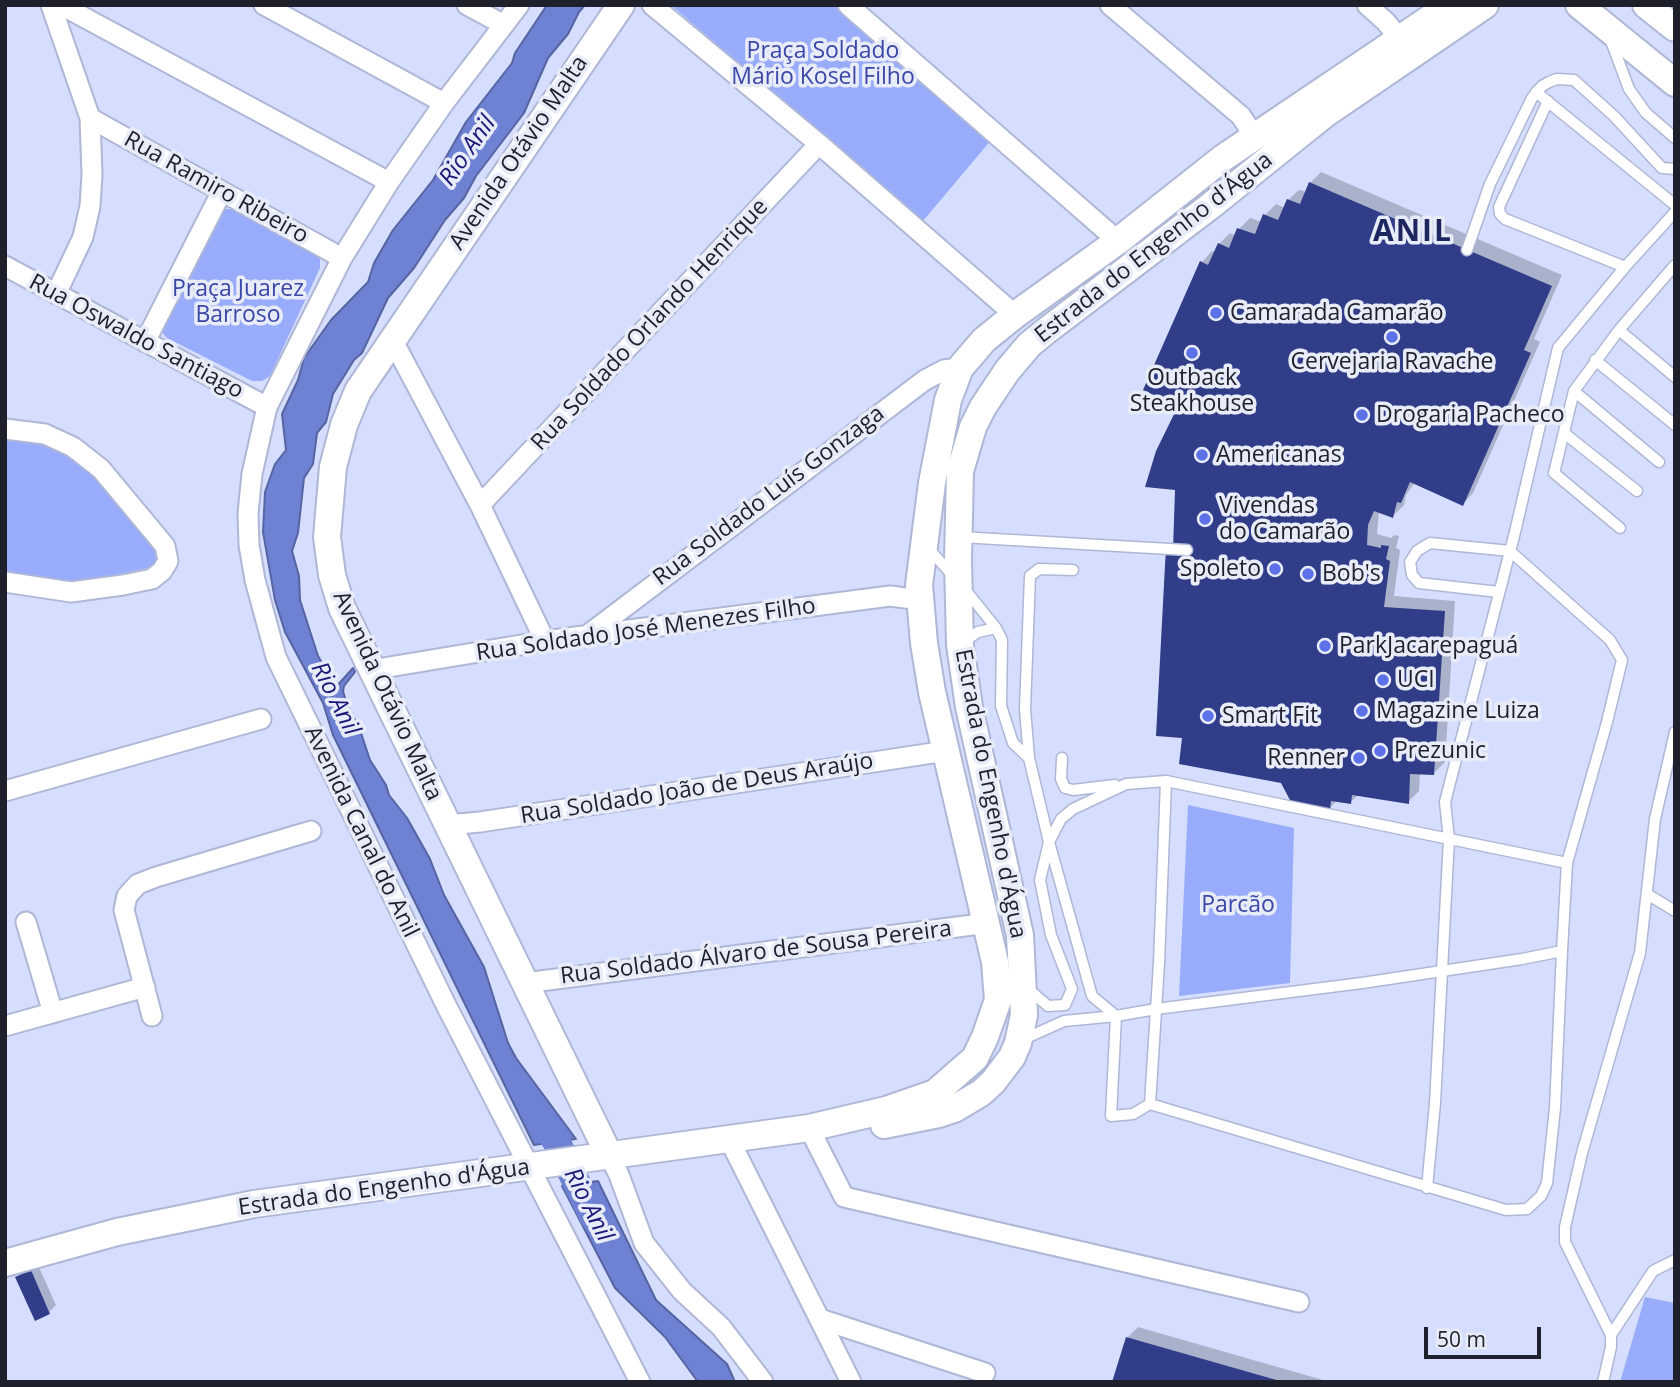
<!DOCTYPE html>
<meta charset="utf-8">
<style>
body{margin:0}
#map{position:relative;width:1680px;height:1387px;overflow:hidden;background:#d5defe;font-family:"Open Sans",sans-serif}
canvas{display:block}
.frame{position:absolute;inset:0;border:7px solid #1e212c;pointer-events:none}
.scale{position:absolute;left:1424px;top:1327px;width:117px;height:32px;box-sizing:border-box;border:4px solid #1e212c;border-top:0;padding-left:9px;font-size:21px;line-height:24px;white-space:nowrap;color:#1e212c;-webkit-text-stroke:5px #e8ecf9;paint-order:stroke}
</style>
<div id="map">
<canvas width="1680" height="1387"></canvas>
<div class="frame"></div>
<div class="scale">50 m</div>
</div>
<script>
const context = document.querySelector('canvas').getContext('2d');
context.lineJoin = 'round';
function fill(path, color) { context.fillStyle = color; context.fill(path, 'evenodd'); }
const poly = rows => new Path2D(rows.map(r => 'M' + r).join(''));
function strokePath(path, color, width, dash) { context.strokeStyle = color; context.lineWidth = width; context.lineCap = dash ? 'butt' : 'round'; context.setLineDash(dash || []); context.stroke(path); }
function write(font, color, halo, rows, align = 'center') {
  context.font = font + ' "Open Sans",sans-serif'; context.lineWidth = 7; context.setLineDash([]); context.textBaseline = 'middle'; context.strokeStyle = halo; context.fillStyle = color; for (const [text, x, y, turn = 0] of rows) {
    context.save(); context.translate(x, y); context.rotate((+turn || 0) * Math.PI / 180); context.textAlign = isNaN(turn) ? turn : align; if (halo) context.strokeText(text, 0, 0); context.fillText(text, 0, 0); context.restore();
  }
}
fill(poly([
 [671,5,837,5,992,139,923,221],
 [224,209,232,209,315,254,320,259,320,268,270,376,262,381,252,381,167,338,159,329,218,215],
 [5,433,35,436,89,466,155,544,158,554,155,563,148,568,77,583,5,575],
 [1188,805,1294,828,1290,983,1179,996],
 [1645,1297,1675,1303,1675,1382,1620,1382]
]), '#99acfb');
const water = poly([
 [547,5,585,5,579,12,568,34,548,58,524,113,476,176,464,198,445,220,414,268,388,298,362,353,354,360,333,394,326,422,317,433,313,464,304,478,298,533,292,551,299,576,300,600,318,656,336,687,353,668,355,672,344,686,343,691,347,705,359,727,370,760,386,785,389,795,407,818,430,859,444,895,484,967,508,1043,516,1058,576,1139,534,1145,333,735,323,703,285,632,275,600,263,532,265,492,275,464,286,450,282,414,298,380,304,358,331,320,368,282,374,263,393,230,433,180,466,122,512,63,515,53,547,5],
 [598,1181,656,1300,727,1364,735,1382,698,1382,665,1337,615,1288,562,1186,598,1181]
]);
fill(water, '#6e81d3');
strokePath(water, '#5664a1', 2);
fill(poly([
 [1321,172,1562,275,1534,339,1540,342,1473,493,1463,504,1415,482,1406,495,1404,505,1393,516,1379,512,1377,534,1391,538,1394,535,1399,536,1396,548,1400,550,1394,596,1455,601,1445,762,1434,773,1420,772,1419,791,1408,802,1359,794,1350,803,1337,800,1330,808,1282,781,1184,737,1175,544,1181,405,1202,262,1212,251,1216,252,1219,244,1230,233,1236,236,1239,229,1250,218,1262,222,1265,215,1276,204,1285,208,1288,200,1299,190,1307,192,1310,183],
 [38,1265,56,1305,49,1312,36,1319,17,1278,24,1271],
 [1138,1327,1330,1382,1114,1382,1127,1338]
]), '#0003');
strokePath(poly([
 [535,1111,556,1141,593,1216]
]), '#6e81d3', 28);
fill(poly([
 [1309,182,1552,286,1524,350,1531,353,1463,506,1410,482,1401,503,1397,502,1393,518,1374,511,1368,525,1367,545,1381,548,1381,545,1389,546,1386,559,1390,561,1384,607,1445,611,1434,775,1410,774,1409,804,1352,795,1351,804,1331,801,1330,810,1291,802,1281,783,1179,764,1182,738,1156,736,1165,565,1166,550,1173,550,1175,490,1145,487,1156,451,1178,406,1143,390,1200,261,1208,265,1218,243,1229,248,1237,228,1255,234,1263,214,1278,220,1287,199,1300,204],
 [31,1270,50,1314,35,1321,15,1277],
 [1126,1337,1280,1381,1280,1382,1112,1382]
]), '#313d88');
const lane = poly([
 [1611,41,1629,89,1646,113,1675,138],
 [1536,92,1675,205],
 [1548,101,1499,207,1500,214,1505,219,1625,267],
 [1467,250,1490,184,1532,98,1542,86,1549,82,1557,79,1574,80,1614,116,1662,168,1675,169],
 [1619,330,1675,377],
 [1595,360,1675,425],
 [1574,391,1659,462],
 [1564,433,1637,491],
 [1620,528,1554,473,1574,391,1619,330,1675,265],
 [960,537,1187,550],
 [929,549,954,577],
 [964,588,996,628,1002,640,1001,706,1013,743,1029,758],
 [963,642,978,632,996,628],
 [1062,758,1061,779,1065,788,1073,790,1115,785],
 [1166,781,1159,963,1150,1104,1133,1114,1111,1116,1116,1016,1092,996,1049,842,1061,819,1073,809,1126,784,1166,781,1567,863],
 [1647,894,1675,911],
 [1027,988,1048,1006,1065,1005,1072,989,1051,935,1040,880,1049,842,1029,758,1025,709,1030,576,1039,569,1073,570],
 [1024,1039,1064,1021,1116,1016,1156,1009,1362,983,1522,959,1562,951,1567,863,1607,722,1622,660,1610,640,1510,551,1430,543,1417,551,1410,562,1412,575,1419,583,1499,592],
 [1150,1104,1506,1210,1527,1209,1541,1196,1547,1183,1555,1108,1562,951],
 [1427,1188,1435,1103,1449,839,1445,802,1515,532,1558,348,1625,267,1675,212],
 [1611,1335,1653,1271,1675,1260],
 [1603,1382,1611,1347,1611,1335,1565,1242,1565,1227,1582,1153,1640,953,1655,819,1675,732]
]);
const street = poly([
 [51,5,90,118,92,175,90,206,83,237,56,294],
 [61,5,389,182],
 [264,5,444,103],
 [467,5,504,25],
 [519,5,444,103,389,182,342,258,267,407,252,474,248,513,249,545,255,580,276,657,447,1007,640,1382],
 [652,5,819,144,1015,315],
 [848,5,1118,241],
 [1110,5,1241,116,1254,136],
 [1367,5,1386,22,1399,38],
 [90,118,342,258],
 [5,266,267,407],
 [392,339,480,505,545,641],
 [145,342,221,193],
 [5,429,45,434,73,447,101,469,165,546,168,561,162,571,152,579,123,585,71,592,5,582],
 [480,505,819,144],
 [585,637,925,380,944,370,960,368],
 [371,670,545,641,890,596,921,600],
 [5,791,261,719],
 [447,825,480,822,946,751],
 [26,922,53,1013],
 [525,983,988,923],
 [152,1016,124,910,127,896,138,884,156,877,311,831],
 [5,1026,145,987],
 [809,1128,844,1197,1299,1302],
 [729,1139,851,1382],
 [610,1157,619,1175,644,1243,682,1291,721,1327,763,1382],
 [820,1319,985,1373]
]);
const secondary = poly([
 [1579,5,1675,83],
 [1646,5,1675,28],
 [884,1125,939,1114,954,1109,981,1093,993,1082,1012,1057,1018,1043,1024,1015,1020,935,969,707,960,645,958,560,960,471,973,427,983,407,1007,371,1029,345,1046,331,1209,207,1325,114,1485,5],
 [610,1157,342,608,332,575,327,537,333,467,344,425,358,391,621,5],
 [5,1263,117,1232,254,1204,809,1128,886,1110,935,1093,975,1058,985,1037,998,1000,995,962,932,692,924,643,919,585,932,483,948,400,960,368,984,340,1015,315,1118,241,1223,158,1450,5]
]);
strokePath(lane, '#aeb7d6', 13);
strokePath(street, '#aeb7d6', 23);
strokePath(secondary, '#aeb7d6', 30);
strokePath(lane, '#fff', 10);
strokePath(street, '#fff', 19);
strokePath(secondary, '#fff', 26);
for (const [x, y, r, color] of [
 [1216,313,7,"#5d71e8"],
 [1392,337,7,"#5d71e8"],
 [1192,353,7,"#5d71e8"],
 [1362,415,7,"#5d71e8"],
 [1202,455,7,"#5d71e8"],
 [1205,519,7,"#5d71e8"],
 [1275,569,7,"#5d71e8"],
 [1308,574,7,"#5d71e8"],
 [1325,646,7,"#5d71e8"],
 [1383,680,7,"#5d71e8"],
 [1362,711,7,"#5d71e8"],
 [1208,716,7,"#5d71e8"],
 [1380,751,7,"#5d71e8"],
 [1359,758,7,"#5d71e8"]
]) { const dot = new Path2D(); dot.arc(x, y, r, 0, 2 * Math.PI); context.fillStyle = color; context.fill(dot); strokePath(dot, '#e8ecf9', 2.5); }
write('23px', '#3a47a9', '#e8ecf9', [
 ["Praça Soldado",823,51],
 ["Mário Kosel Filho",823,77],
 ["Praça Juarez",238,289],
 ["Barroso",238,315],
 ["Parcão",1238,905]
]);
write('23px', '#1e212c', '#e8ecf9', [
 ["Avenida Otávio Malta",519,153,-56],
 ["Rua Ramiro Ribeiro",216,188,29],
 ["Estrada do Engenho d'Água",1154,248,-38],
 ["Rua Soldado Orlando Henrique",650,325,-47],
 ["Rua Oswaldo Santiago",136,337,28],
 ["Rua Soldado Luís Gonzaga",769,496,-37],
 ["Rua Soldado José Menezes Filho",646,630,-8],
 ["Avenida Otávio Malta",387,696,65],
 ["Rua Soldado João de Deus Araújo",697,789,-9],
 ["Estrada do Engenho d'Água",990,794,79],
 ["Avenida Canal do Anil",361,832,64],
 ["Rua Soldado Álvaro de Sousa Pereira",756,953,-7],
 ["Estrada do Engenho d'Água",384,1188,-8]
]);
write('23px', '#1e212c', '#e8ecf9', [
 ["Camarada Camarão",1230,313],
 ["Cervejaria Ravache",1392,362,"center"],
 ["Outback",1192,378,"center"],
 ["Steakhouse",1192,404,"center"],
 ["Drogaria Pacheco",1376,415],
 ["Americanas",1216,455],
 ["Vivendas",1219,506],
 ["do Camarão",1219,532],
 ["Spoleto",1261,569,"right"],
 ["Bob's",1322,574],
 ["ParkJacarepaguá",1339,646],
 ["UCI",1397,680],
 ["Magazine Luiza",1376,711],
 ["Smart Fit",1222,716],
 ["Prezunic",1394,751],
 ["Renner",1345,758,"right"]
], 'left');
write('italic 24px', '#1b197a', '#e8ecf9', [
 ["Rio Anil",468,151,-55],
 ["Rio Anil",335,699,63],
 ["Rio Anil",588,1205,63]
]);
context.letterSpacing = '2px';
write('bold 30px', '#1e265f', '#e8ecf9', [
 ["ANIL",1413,232]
]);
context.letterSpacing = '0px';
</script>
